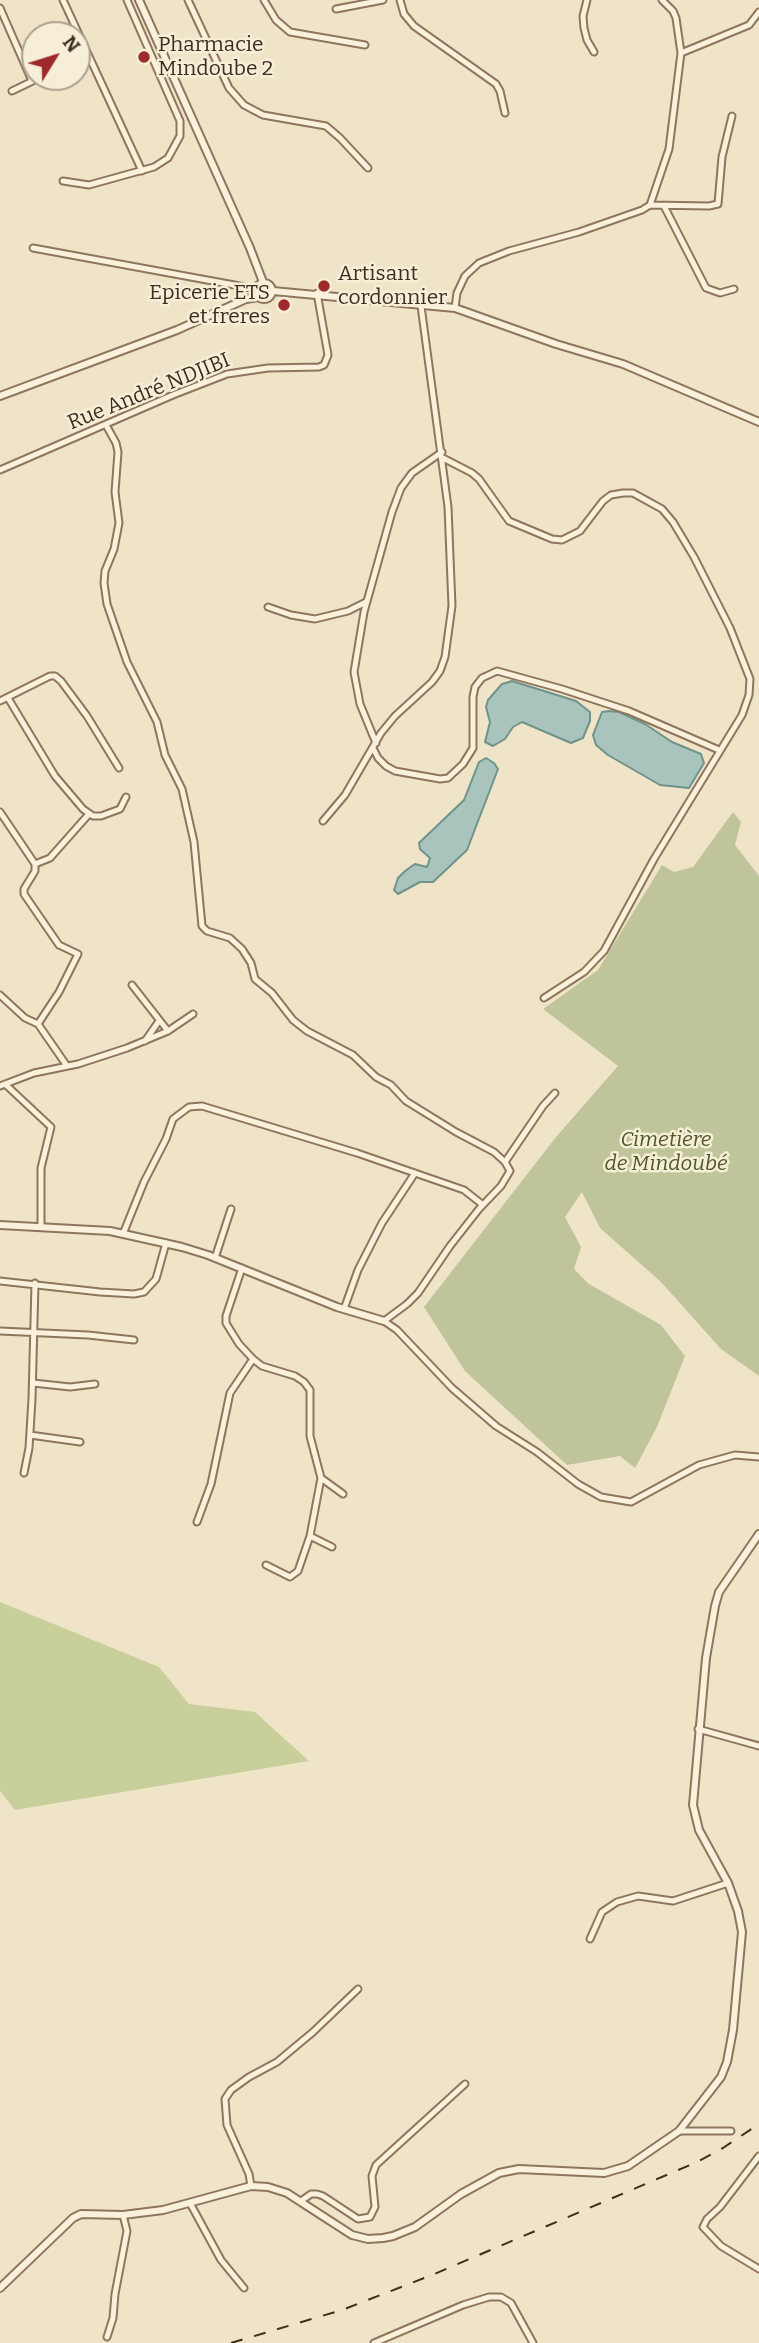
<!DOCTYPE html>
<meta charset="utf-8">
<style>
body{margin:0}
#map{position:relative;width:759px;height:2343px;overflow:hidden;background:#f0e4c8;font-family:Bitter,serif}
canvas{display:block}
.north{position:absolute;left:21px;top:21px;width:70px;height:70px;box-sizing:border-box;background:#f7eed8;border:2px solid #ada18e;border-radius:50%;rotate:52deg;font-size:19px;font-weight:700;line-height:28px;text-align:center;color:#3d2e20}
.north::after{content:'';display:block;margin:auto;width:24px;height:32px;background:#9e2a2b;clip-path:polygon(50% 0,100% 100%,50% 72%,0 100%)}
</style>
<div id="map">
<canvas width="759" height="2343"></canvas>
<div class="north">N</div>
</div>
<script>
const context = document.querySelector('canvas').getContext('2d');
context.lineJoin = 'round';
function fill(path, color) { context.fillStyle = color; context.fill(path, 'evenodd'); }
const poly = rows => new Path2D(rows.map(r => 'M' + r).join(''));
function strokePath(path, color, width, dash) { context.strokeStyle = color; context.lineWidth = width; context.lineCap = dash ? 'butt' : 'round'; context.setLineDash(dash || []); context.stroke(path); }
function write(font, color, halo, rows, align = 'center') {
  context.font = font + ' Bitter,serif'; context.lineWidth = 5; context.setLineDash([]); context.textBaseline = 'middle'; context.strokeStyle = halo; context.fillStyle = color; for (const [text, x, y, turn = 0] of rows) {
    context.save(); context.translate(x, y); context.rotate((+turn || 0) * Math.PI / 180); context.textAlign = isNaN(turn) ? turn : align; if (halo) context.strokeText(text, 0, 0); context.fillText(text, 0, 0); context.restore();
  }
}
fill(poly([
 [0,1602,159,1667,189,1704,255,1712,309,1761,15,1810,0,1791]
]), '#c9cf9b');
fill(poly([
 [733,812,741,822,735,845,759,876,759,1376,721,1349,661,1282,600,1228,582,1192,565,1217,581,1247,574,1269,589,1284,661,1325,685,1356,657,1427,635,1468,620,1456,567,1465,465,1371,424,1307,556,1137,618,1066,543,1009,598,970,662,865,674,872,693,867]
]), '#bfc49a');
const water = poly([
 [512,681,576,701,590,712,590,721,583,738,571,743,522,722,513,727,505,739,493,746,485,742,490,722,486,707,488,700,502,684,512,681],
 [609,711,619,712,645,724,672,742,701,754,704,763,689,788,660,785,608,755,596,745,593,735,602,712,609,711],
 [486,758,494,763,498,769,467,850,433,882,420,882,398,894,394,890,398,878,405,871,415,864,427,867,430,858,420,849,419,843,464,800,479,762,486,758]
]);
fill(water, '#a9c4bc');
strokePath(water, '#6f938a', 2);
const minor = poly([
 [63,0,142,171],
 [188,0,229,88,244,105,263,115,326,126,340,138,368,168],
 [264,0,276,20,290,32,365,45],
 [400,0,404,14,414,26,496,84,500,91,505,113],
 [587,0,583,16,584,28,587,40,594,52],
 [0,8,32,81],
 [336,9,383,0],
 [681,53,749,25,759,12],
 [77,60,88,55],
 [12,91,41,77],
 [63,181,89,185,154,167,168,158,180,136,180,121,127,0],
 [650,205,709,206,718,204,722,157,732,116],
 [664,206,706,288,720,293,734,289],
 [33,248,256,289],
 [455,308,457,293,465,276,479,263,509,251,579,232,642,210,650,205,669,149,681,53,676,18,673,11,662,0],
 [106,425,116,443,118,452,115,492,119,523,114,549,105,571,104,583,107,604,127,662,157,722,165,755,182,789,194,842,202,926,207,931,230,938,242,949,251,963,255,979,272,993,293,1020,307,1031,353,1055,376,1077,391,1085,406,1101,456,1132,494,1152,505,1162,510,1171,501,1186,479,1209,450,1246,418,1293,407,1304,384,1321,397,1330,452,1388,496,1426,537,1452,578,1484,601,1497,631,1502,699,1465,735,1455,759,1457],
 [443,458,472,473,479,479,509,521,552,539,562,540,580,531,603,501,611,495,623,493,633,493,662,509,673,522,694,557,730,628,750,679,749,695,742,715,654,859,604,951,584,972,544,998],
 [0,470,173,395,227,374,268,368,319,367,324,365,328,355,317,293],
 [268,607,291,615,315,619,348,611,366,602],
 [8,698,55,776,83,809,93,816,101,816,120,809,126,797],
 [0,701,50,676,55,676,61,681,87,716,119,768],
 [376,743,360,704,354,672,364,612,392,512,401,488,412,473,442,452],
 [373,748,378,758,386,766,395,771,440,779,448,778,463,764,473,748,473,697,475,687,482,678,497,671,562,689,629,711,719,750],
 [0,812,35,864,35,871,24,889,24,894,59,945,78,954,59,992,38,1024],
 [323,821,345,795,381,733,395,716,432,682,440,671,445,657,452,606,448,507,421,306],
 [35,864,50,858,89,814],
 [132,985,168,1031],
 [0,995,25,1018,38,1024,67,1066],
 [145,1041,159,1021],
 [5,1084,51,1127,41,1168,41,1226],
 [0,1086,34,1073,78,1064,127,1048,168,1031,193,1014],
 [505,1162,543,1106,555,1093],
 [123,1234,144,1182,166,1139,173,1119,189,1107,202,1106,357,1153,464,1190,483,1205],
 [215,1258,231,1209],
 [242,1268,226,1316,226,1323,239,1344,253,1359,262,1366,295,1376,304,1382,310,1390,310,1436,321,1478,310,1536,298,1571,290,1577,266,1565],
 [0,1281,100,1292,134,1294,144,1292,156,1279,166,1243],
 [344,1309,358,1270,382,1223,415,1173],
 [0,1331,88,1335,134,1340],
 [33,1383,70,1387,95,1384],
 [30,1435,80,1442],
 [24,1473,29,1448,32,1399,35,1283],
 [321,1478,343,1494],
 [197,1522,211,1484,230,1393,253,1359],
 [310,1536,332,1547],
 [698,1729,759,1746],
 [590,1939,602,1912,617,1902,638,1896,673,1901,728,1883],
 [679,2131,731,2131],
 [759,2156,720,2207,707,2219,703,2227,721,2246,759,2269],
 [251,2186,249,2174,227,2125,225,2099,231,2090,249,2077,277,2062,313,2032,358,1989],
 [301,2201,311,2194,317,2194,323,2196,358,2219,370,2217,375,2207,372,2176,376,2165,465,2084],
 [190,2203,221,2260,244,2288],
 [107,2337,113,2318,115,2294,127,2231,123,2215],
 [374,2343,463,2305,489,2297,501,2297,511,2303,533,2343]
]);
const tertiary = poly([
 [139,0,250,248,263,282],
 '256 291a8 8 0 1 1 16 0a8 8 0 1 1-16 0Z',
 [273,291,455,308,556,344,623,364,759,422],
 [0,396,177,330,246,299,258,297],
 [0,1225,110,1231,182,1247,208,1255,337,1307,384,1321],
 [0,2288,73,2218,81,2214,123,2215,163,2210,251,2186,268,2187,287,2193,352,2235,368,2239,383,2238,393,2236,415,2227,461,2194,499,2173,519,2169,604,2173,628,2166,679,2131,721,2077,727,2062,733,2030,742,1932,738,1911,728,1883,699,1830,693,1805,706,1658,715,1606,719,1592,759,1534]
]);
strokePath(minor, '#8d765c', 9);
strokePath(tertiary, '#8d765c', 10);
strokePath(minor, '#faf1dc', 5);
strokePath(tertiary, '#faf1dc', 6);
strokePath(poly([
 [231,2343,342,2310,432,2275,697,2162,723,2148,759,2124]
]), '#3d2e20', 2, [12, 12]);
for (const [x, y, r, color] of [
 [144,57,7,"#9e2a2b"],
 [324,286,7,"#9e2a2b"],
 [284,305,7,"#9e2a2b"]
]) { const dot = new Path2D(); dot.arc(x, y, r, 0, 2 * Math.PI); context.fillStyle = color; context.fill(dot); strokePath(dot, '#f7eed8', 2.5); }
write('21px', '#3d2e20', '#f7eed8', [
 ["Pharmacie",158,45],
 ["Mindoube 2",158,69],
 ["Artisant",338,274],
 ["cordonnier",338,298],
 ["Epicerie ETS",270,293,"right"],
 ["et freres",270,317,"right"]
], 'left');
write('21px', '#3d2e20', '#f7eed8', [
 ["Rue André NDJIBI",149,392,-22]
]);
write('italic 21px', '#4d5a26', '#f7eed8', [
 ["Cimetière",666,1140],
 ["de Mindoubé",666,1164]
]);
</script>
